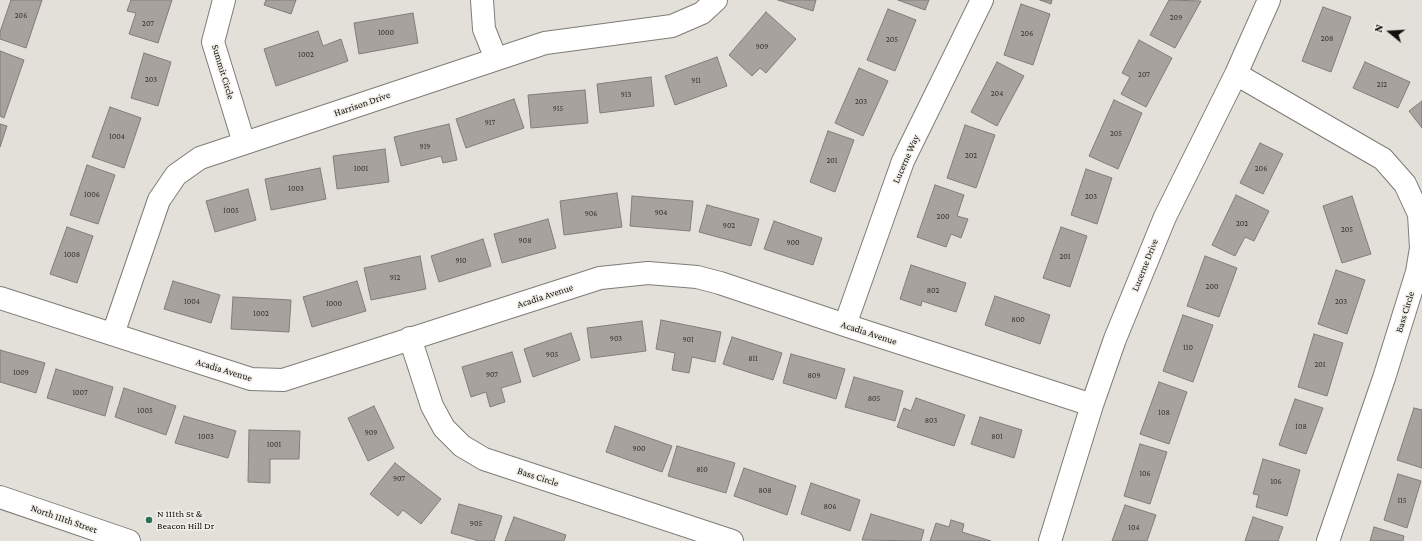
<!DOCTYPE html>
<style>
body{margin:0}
#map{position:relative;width:1422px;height:541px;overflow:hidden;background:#e3e0da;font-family:"Crimson Pro",serif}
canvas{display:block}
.north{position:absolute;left:1370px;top:12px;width:40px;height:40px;-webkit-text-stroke:3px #f0eee7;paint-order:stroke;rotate:288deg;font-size:11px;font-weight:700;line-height:16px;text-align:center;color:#100f0d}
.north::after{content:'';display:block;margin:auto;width:14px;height:18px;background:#100f0d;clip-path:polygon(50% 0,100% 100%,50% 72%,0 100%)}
</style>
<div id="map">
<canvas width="1422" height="541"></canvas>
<div class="north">N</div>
</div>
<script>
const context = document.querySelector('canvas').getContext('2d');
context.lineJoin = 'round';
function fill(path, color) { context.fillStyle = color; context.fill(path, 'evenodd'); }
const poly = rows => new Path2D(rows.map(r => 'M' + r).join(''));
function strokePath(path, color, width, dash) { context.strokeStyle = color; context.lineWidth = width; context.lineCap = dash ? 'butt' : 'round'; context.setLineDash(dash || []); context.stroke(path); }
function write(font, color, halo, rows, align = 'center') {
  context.font = font + ' "Crimson Pro",serif'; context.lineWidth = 3; context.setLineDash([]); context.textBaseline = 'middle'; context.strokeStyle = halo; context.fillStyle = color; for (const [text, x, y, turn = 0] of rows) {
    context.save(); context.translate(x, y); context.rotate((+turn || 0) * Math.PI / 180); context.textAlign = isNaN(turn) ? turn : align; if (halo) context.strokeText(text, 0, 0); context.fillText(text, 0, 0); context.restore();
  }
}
const building = poly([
 [11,0,42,0,26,48,0,39,0,32,11,0],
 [131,0,172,0,158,43,129,34,136,13,127,11,131,0],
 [266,0,296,0,291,14,264,5,266,0],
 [778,0,816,0,813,11,778,0],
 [898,0,929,0,925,10,898,0],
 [1040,0,1052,0,1051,4,1040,0],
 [1169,0,1201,1,1175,48,1150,35,1169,0],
 [1021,4,1050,14,1033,65,1004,55,1021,4],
 [1323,7,1351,17,1331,72,1302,61,1323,7],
 [888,9,916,20,895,71,867,60,888,9],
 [766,12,796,39,766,73,760,68,752,76,729,55,766,12],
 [413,13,418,43,359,54,354,23,413,13],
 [318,31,323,46,341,39,348,61,276,86,264,49,318,31],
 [1139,40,1172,58,1146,107,1121,94,1130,77,1122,73,1139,40],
 [0,51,24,60,4,118,0,116,0,51],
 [144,53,171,62,158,106,131,98,144,53],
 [717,57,727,86,675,105,665,76,717,57],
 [997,62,1024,76,997,126,971,112,997,62],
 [1365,62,1410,82,1398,108,1353,88,1365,62],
 [859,68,888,81,863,136,835,123,859,68],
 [651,77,654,106,600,113,597,84,651,77],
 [585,90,588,123,531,128,528,95,585,90],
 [514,99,524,128,466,148,456,119,514,99],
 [1114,100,1142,113,1118,169,1089,156,1114,100],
 [1422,101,1422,128,1409,111,1422,101],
 [110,107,141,118,124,168,92,157,110,107],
 [0,124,7,126,0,147,0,124],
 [449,124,457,160,443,163,441,156,401,166,394,137,449,124],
 [965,125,995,135,976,188,947,178,965,125],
 [828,131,854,140,835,192,810,182,828,131],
 [1260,143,1283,154,1263,194,1240,183,1260,143],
 [385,149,389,182,337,189,333,156,385,149],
 [87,165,115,175,98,224,70,215,87,165],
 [320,168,326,199,271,210,265,179,320,168],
 [1086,169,1112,178,1097,224,1071,215,1086,169],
 [935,185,964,195,957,216,968,219,961,238,951,234,946,247,917,237,935,185],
 [248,189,256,220,215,232,206,201,248,189],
 [617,193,622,227,564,235,560,201,617,193],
 [1236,195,1269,211,1254,241,1245,237,1235,256,1212,245,1236,195],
 [632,196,693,201,690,231,630,226,632,196],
 [1352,196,1371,254,1342,263,1323,206,1352,196],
 [707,205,759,219,751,246,699,232,707,205],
 [548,219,556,248,502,263,494,234,548,219],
 [774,221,822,238,813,265,764,249,774,221],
 [67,227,93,236,77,283,50,274,67,227],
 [1061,227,1087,236,1070,287,1043,278,1061,227],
 [483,239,491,266,439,282,431,256,483,239],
 [420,256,426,289,371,300,364,268,420,256],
 [1205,256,1237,268,1219,317,1187,306,1205,256],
 [911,265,966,283,956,312,922,301,921,306,900,299,911,265],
 [1336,270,1365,280,1347,334,1318,324,1336,270],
 [173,281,220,295,211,323,164,309,173,281],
 [357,281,366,311,312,327,303,297,357,281],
 [995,296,1050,315,1040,344,985,325,995,296],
 [233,297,291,300,289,332,231,329,233,297],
 [1183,315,1213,325,1193,382,1163,371,1183,315],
 [661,320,721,332,715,362,692,357,689,373,672,370,675,353,656,349,661,320],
 [642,321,646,351,591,358,587,328,642,321],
 [571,333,580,360,533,377,524,349,571,333],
 [1314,334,1343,343,1327,396,1298,387,1314,334],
 [732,337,782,353,773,380,723,364,732,337],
 [0,350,45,363,36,393,0,382,0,350],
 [512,352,521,382,501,388,505,402,490,407,486,392,471,397,462,367,512,352],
 [791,354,845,369,836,399,783,383,791,354],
 [56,369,113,387,105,416,47,398,56,369],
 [854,377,903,391,895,421,845,407,854,377],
 [1159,382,1187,392,1169,444,1140,434,1159,382],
 [124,388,176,406,166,435,115,417,124,388],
 [916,398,965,415,954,446,897,427,904,408,911,411,916,398],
 [1295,399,1323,408,1306,454,1279,445,1295,399],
 [374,406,394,448,368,461,348,418,374,406],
 [1414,408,1422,410,1422,468,1397,460,1414,408],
 [184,416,236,431,228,458,175,443,184,416],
 [980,417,1022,430,1014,458,971,444,980,417],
 [615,426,672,446,662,472,606,452,615,426],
 [249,430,300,431,299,459,270,459,270,483,248,482,249,430],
 [1140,444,1167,452,1150,504,1124,496,1140,444],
 [677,446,735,463,726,493,668,476,677,446],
 [1263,459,1300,470,1287,516,1256,507,1259,495,1253,494,1263,459],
 [395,463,441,499,421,524,403,510,398,516,370,494,395,463],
 [744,468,796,486,787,515,734,496,744,468],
 [1398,474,1421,481,1407,528,1384,520,1398,474],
 [811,483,860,500,850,531,801,514,811,483],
 [459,504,502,516,494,541,479,541,451,533,459,504],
 [1125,505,1156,515,1147,541,1112,541,1125,505],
 [871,514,924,530,921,541,862,540,871,514],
 [514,517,566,535,564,541,505,541,514,517],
 [1253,517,1283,527,1278,541,1245,541,1253,517],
 [951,520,964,524,962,532,991,541,930,541,936,523,949,527,951,520],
 [1374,527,1404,536,1403,541,1370,541,1374,527]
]);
fill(building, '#a7a29d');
strokePath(building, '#817d79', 1);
const minor = poly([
 [224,0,213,42,244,143],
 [482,0,484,29,496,59],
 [1236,74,1383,159,1405,184,1419,214,1421,248,1417,272,1384,378,1328,541],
 [0,298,251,379,283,380,600,278,648,273,697,277,720,283,845,325,1092,405],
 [845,325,903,161,982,0],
 [113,334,159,200,176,175,200,158,545,43,672,26,702,13,716,0],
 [410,338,432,406,444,428,462,446,484,459,732,541],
 [0,497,129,541],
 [1050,541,1092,405,1115,339,1165,217,1236,74,1269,0]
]);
strokePath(minor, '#7e7c76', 24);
strokePath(minor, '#fff', 22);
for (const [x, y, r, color] of [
 [149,520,4,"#2e6e5c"]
]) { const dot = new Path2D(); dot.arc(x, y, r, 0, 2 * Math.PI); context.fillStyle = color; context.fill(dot); strokePath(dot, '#f0eee7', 1.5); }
write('8px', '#363431', null, [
 ["206",21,16],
 ["209",1176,18],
 ["207",148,24],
 ["1000",386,33],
 ["206",1027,34],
 ["208",1327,39],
 ["205",892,40],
 ["909",762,47],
 ["1002",306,55],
 ["207",1144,75],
 ["203",151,80],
 ["911",696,81],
 ["212",1382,85],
 ["204",997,94],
 ["913",626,95],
 ["203",861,102],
 ["915",558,109],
 ["917",490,123],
 ["205",1116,134],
 ["1004",117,137],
 ["919",425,147],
 ["202",971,156],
 ["201",832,161],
 ["1001",361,169],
 ["206",1261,169],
 ["1003",296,189],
 ["1006",92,195],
 ["203",1091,197],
 ["1005",231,211],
 ["904",661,213],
 ["906",591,214],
 ["200",943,217],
 ["202",1242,224],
 ["902",729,226],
 ["205",1347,230],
 ["908",525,241],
 ["900",793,243],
 ["1008",72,255],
 ["201",1065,257],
 ["910",461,261],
 ["912",395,278],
 ["200",1212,287],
 ["802",933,291],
 ["1004",192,302],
 ["203",1341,302],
 ["1000",334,304],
 ["1002",261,314],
 ["800",1018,320],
 ["903",616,339],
 ["901",688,340],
 ["110",1188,348],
 ["905",552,355],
 ["811",753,359],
 ["201",1320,365],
 ["1009",21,373],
 ["907",492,375],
 ["809",814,376],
 ["1007",80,393],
 ["805",874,399],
 ["1005",145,411],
 ["108",1164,413],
 ["803",931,421],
 ["108",1301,427],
 ["909",371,433],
 ["1003",206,437],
 ["801",997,437],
 ["1001",274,445],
 ["900",639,449],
 ["810",702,470],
 ["106",1145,474],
 ["907",399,479],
 ["106",1276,482],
 ["808",765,491],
 ["115",1402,501],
 ["806",830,507],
 ["905",476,524],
 ["104",1134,528]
]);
write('10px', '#100f0d', '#f0eee7', [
 ["Summit Circle",223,72,73],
 ["Harrison Drive",362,104,-19],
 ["Lucerne Way",906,159,-66],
 ["Lucerne Drive",1145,265,-68],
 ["Acadia Avenue",545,296,-18],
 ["Bass Circle",1405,312,-73],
 ["Acadia Avenue",869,333,18],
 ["Acadia Avenue",224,370,17],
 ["Bass Circle",538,477,18],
 ["North 111th Street",64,519,19]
]);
write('10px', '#100f0d', '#f0eee7', [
 ["N 111th St &",157,514],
 ["Beacon Hill Dr",157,526]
], 'left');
</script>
